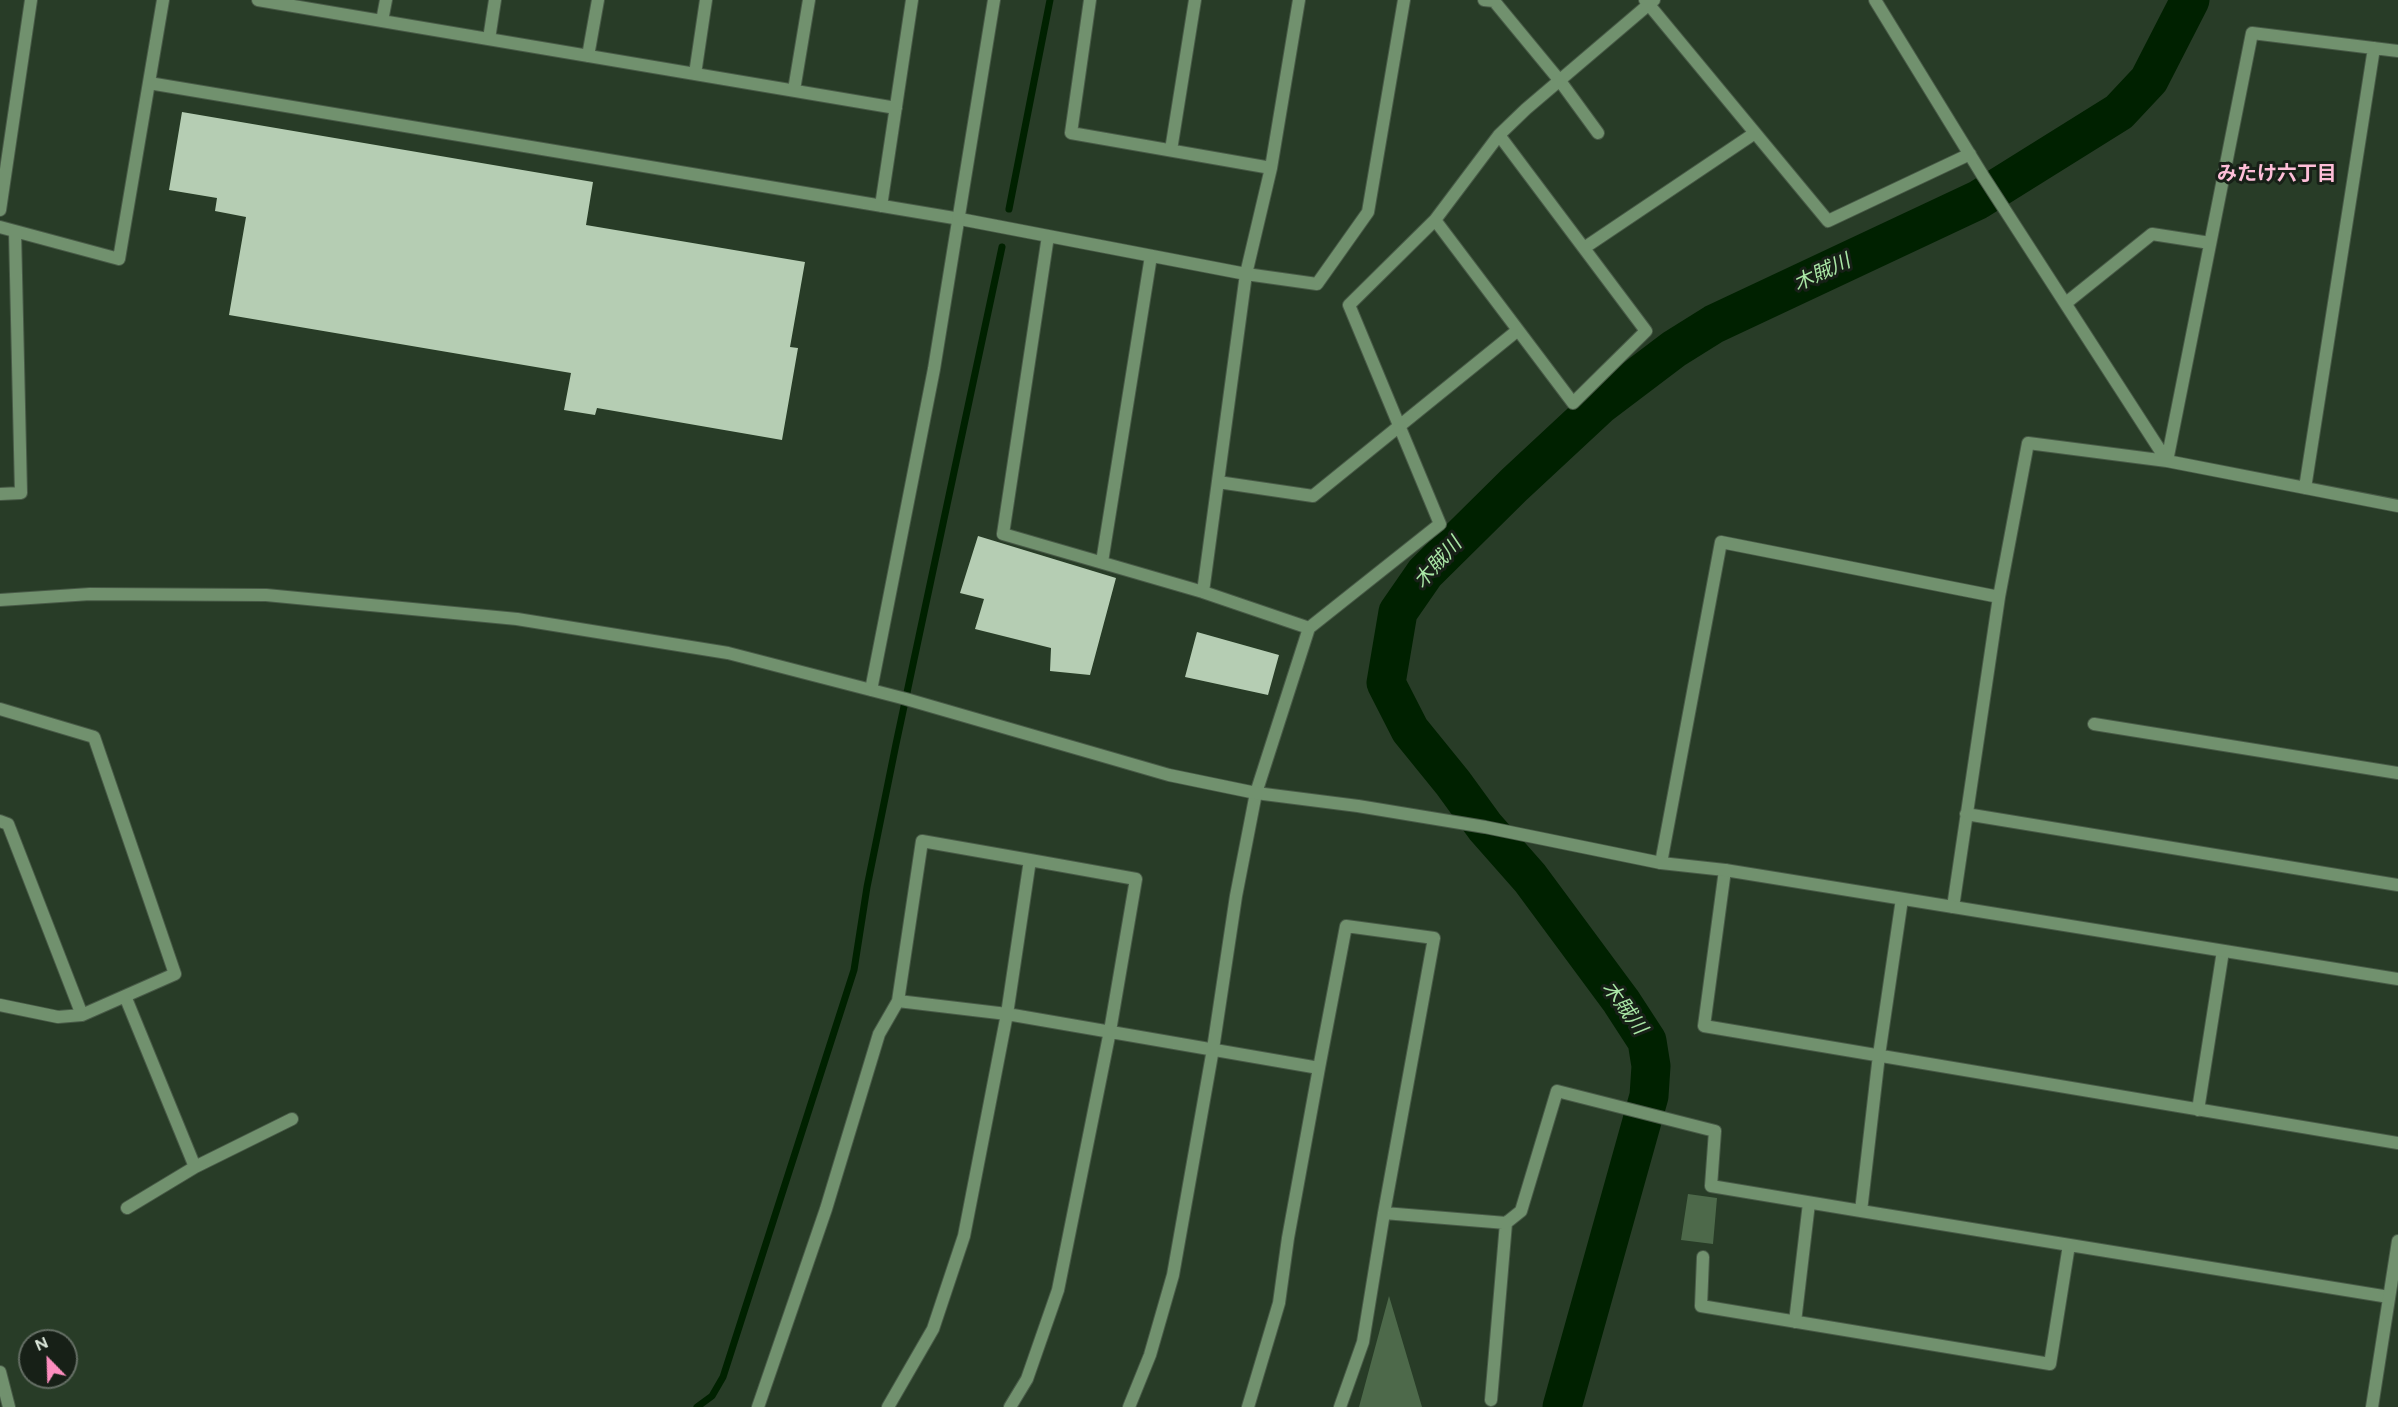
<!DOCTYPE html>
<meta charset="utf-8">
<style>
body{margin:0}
#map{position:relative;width:2398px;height:1407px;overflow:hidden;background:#283c27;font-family:Figtree,sans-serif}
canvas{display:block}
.north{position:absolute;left:18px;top:1329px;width:60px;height:60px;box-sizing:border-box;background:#172017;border:2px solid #646e64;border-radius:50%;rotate:337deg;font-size:16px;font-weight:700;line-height:24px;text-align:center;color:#d8e4d7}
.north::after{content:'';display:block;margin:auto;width:21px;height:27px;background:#fd8ebf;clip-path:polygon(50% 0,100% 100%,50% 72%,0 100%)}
</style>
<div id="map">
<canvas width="2398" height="1407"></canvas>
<div class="north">N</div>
</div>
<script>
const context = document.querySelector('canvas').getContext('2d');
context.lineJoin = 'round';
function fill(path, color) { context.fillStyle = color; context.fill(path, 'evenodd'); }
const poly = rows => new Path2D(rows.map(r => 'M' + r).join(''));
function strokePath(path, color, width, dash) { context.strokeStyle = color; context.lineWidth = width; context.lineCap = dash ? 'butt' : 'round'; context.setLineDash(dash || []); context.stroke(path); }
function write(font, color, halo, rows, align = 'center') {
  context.font = font + ' Figtree,"Noto Sans JP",sans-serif'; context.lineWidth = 6; context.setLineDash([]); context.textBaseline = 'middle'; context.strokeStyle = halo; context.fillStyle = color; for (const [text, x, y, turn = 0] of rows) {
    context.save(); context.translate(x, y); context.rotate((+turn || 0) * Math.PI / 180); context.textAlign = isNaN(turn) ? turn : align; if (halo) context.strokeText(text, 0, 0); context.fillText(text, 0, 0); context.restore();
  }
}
fill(poly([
 [1688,1194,1717,1198,1713,1244,1681,1240],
 [1389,1296,1422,1407,1359,1407]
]), '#4d694a');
strokePath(poly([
 [1009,209,1050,0],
 [697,1407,712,1396,723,1377,854,970,867,887,896,744,1002,247]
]), '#002100', 7);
strokePath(poly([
 [1562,1407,1649,1096,1651,1066,1647,1041,1621,1001,1530,878,1485,827,1453,783,1410,730,1386,683,1398,612,1425,573,1514,485,1600,405,1674,349,1714,324,1978,200,2119,112,2149,80,2190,0]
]), '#002100', 39);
fill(poly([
 [182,112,593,182,586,225,805,262,790,347,798,348,782,440,597,408,595,415,564,410,571,373,229,315,246,217,215,211,217,198,169,190],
 [978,536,1116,578,1090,675,1050,671,1051,648,975,629,984,599,960,593],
 [1197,632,1279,655,1268,695,1185,677]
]), '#b5cdb3');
const minor = poly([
 [258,0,896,108],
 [1090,0,1071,133,1271,168,1299,0],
 [1484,0,1494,1,1560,81,1598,133],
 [1645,0,1828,221,1970,154],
 [1875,0,1983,176,2167,461],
 [382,21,386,0],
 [489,39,495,0],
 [588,56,598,0],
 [695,74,706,0],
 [149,83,960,219,1246,274,1317,284,1368,212,1404,0],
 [795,84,809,0],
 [1499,135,1646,331,1573,403,1518,330],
 [1171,150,1195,0],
 [881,206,912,0],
 [0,210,31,0],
 [0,227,119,259,163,0],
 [1048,236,1003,534,1203,592,1309,628],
 [1584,248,1755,133],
 [2066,303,2152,234,2210,243],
 [2167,461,2252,33,2398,51],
 [1218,482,1313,496,1518,330,1435,220],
 [2305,488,2374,48],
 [0,494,21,493,15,232],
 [1102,562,1151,256],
 [1203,592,1246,274,1271,168],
 [0,709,94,737,175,974,82,1015,58,1017,0,1005],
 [2094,724,2398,773],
 [1966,814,2398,885],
 [0,821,8,824,82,1015],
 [1661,863,1721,542,1999,597],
 [1725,870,1704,1026,2398,1143],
 [1953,907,1999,597,2028,443,2167,461,2398,506],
 [125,996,195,1167,292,1119],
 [2198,1110,2223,951],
 [127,1208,195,1167],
 [1861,1211,2389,1297],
 [1384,1213,1506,1223,1491,1400],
 [1506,1223,1521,1211,1557,1091,1715,1131,1711,1186,1861,1211,1879,1055,1902,899],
 [1703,1257,1701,1306,2050,1364,2069,1245],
 [1795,1322,1809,1203],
 [0,1372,9,1407],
 [758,1407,826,1209,879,1034,898,1001,1007,1014,1319,1068,1346,926,1434,938,1384,1213,1363,1342,1340,1407],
 [888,1407,933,1329,964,1236,1007,1014,1030,860,922,841,898,1001],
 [1010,1407,1027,1379,1058,1290,1110,1031,1136,879,1030,860],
 [1129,1407,1150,1355,1173,1275,1213,1049,1236,896,1256,793,1309,628,1440,524,1349,305,1435,220,1499,135,1526,109,1654,0],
 [1248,1407,1279,1303,1288,1238,1319,1068]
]);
const tertiary = poly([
 [0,600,90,594,266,595,517,619,728,653,906,699,1169,775,1256,793,1358,806,1485,827,1661,863,1725,870,2398,979],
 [871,690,934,369,994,0],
 [2372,1407,2398,1241]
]);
strokePath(minor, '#485a47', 14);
strokePath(tertiary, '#485a47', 14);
strokePath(minor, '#71916e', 12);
strokePath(tertiary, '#71916e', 12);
write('bold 20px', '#febed8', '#172017', [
 ["みたけ六丁目",2277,174]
]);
write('italic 20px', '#aae7a6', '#172017', [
 ["木賊川",1822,273,-25],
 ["木賊川",1438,563,-48],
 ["木賊川",1624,1008,54]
]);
</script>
